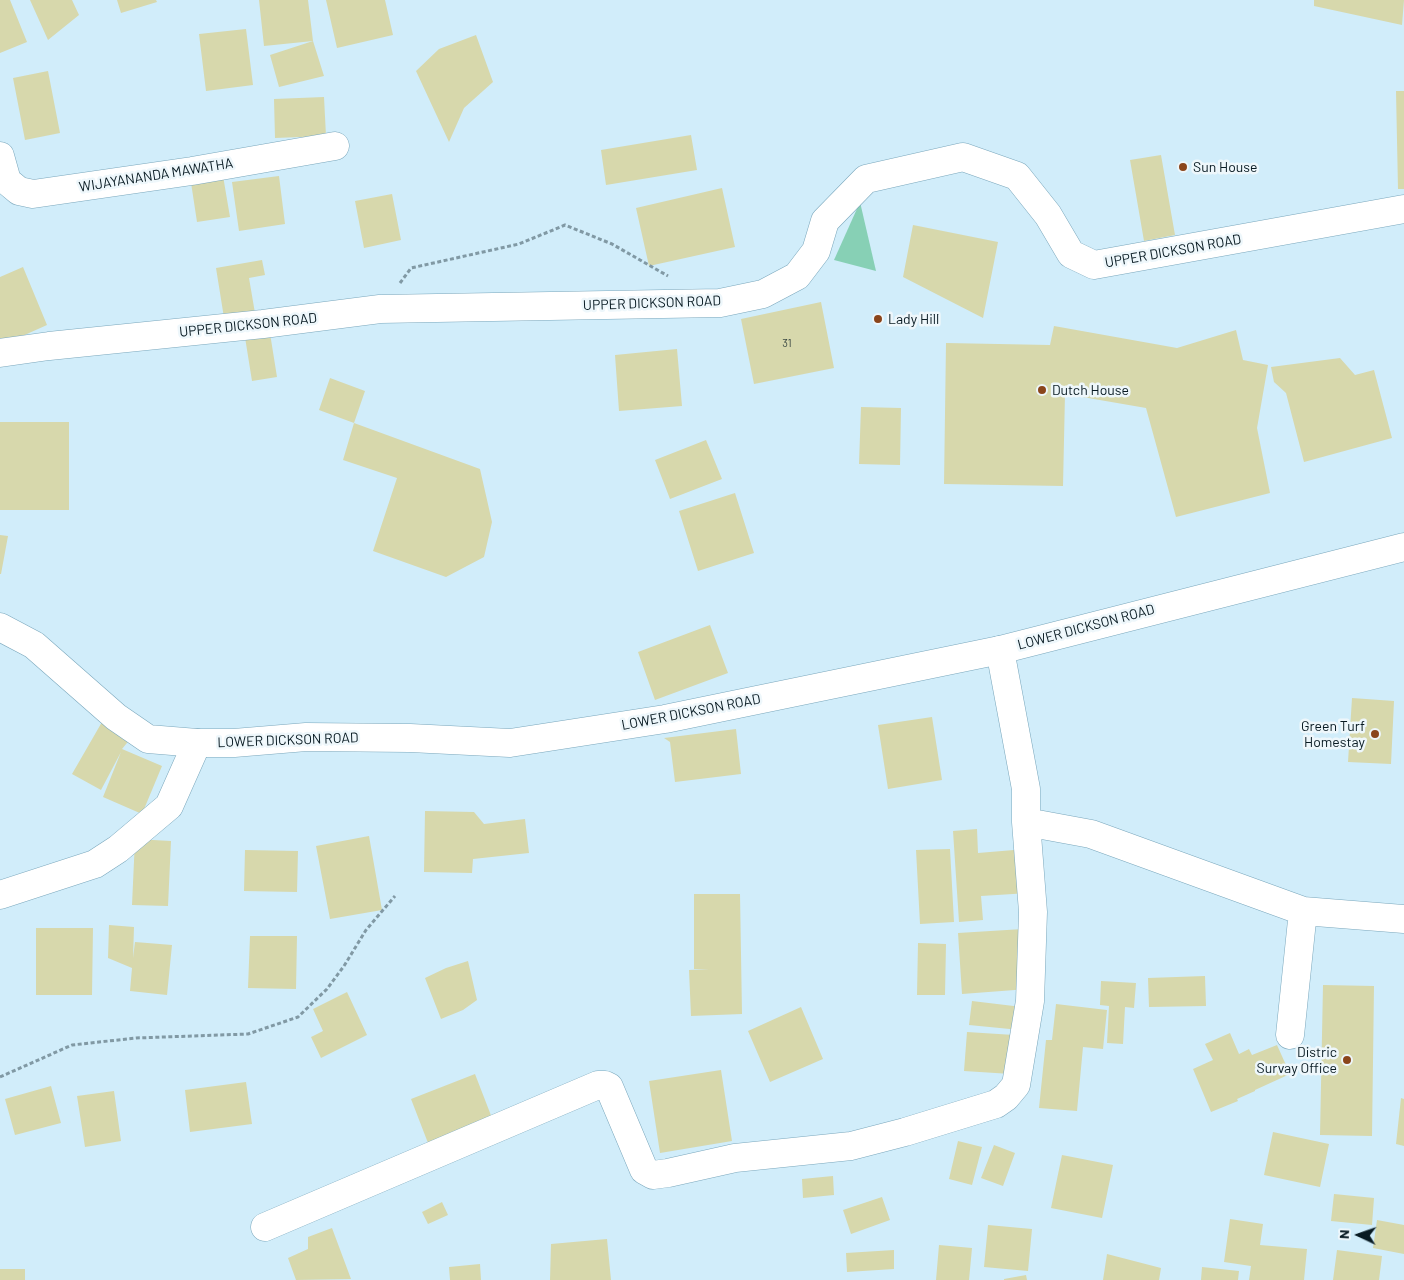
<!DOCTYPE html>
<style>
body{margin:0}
#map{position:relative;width:1404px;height:1280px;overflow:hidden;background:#d1edfa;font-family:Barlow,sans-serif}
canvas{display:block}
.north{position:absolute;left:1334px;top:1210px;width:50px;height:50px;-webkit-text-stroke:4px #eef7fb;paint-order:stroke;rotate:273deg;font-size:14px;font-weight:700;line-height:20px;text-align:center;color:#081a22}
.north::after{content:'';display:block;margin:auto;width:18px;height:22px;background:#081a22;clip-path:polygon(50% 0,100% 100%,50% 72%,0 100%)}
</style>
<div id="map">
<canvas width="1404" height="1280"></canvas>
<div class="north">N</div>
</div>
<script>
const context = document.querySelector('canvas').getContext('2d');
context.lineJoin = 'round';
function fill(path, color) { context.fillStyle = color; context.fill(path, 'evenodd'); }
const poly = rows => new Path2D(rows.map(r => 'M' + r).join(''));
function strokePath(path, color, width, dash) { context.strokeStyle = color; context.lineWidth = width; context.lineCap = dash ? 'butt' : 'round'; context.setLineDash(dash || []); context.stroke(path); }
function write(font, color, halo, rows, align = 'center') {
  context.font = font + ' Barlow,sans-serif'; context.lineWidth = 5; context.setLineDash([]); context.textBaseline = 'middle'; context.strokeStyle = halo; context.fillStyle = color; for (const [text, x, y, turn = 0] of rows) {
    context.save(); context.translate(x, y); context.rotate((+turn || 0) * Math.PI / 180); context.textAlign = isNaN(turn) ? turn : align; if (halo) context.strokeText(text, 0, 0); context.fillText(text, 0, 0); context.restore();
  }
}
fill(poly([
 [860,202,876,271,834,260]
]), '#87d0b5');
fill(poly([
 [0,0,10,0,27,42,0,53],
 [30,0,72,0,79,15,48,40],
 [117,0,156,0,157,2,121,13],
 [259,0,308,0,313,41,324,76,279,87,270,55,313,41,264,46],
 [326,0,385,0,393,35,337,48],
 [1314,0,1404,0,1402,25,1314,6],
 [246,29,253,85,206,91,199,34],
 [476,35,493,82,464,108,449,142,416,71,439,49],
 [48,71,60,133,25,140,13,78],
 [1396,91,1404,91,1404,189,1398,189],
 [324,97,326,136,275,138,274,99],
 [691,135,697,170,606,185,601,150],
 [1161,155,1175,235,1144,241,1130,160],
 [222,170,230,217,197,222,190,176],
 [279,176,285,224,239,231,232,182],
 [722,188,735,247,649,266,636,208],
 [392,194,401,240,364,248,355,201],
 [913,225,998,242,983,318,903,277],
 [262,260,265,275,249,278,256,319,225,324,216,268],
 [23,267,47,325,0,346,0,277],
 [821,302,834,368,754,384,741,319],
 [1054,326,1177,348,1236,330,1243,360,1268,365,1257,428,1270,493,1176,517,1146,408,1065,394,1063,486,944,484,946,343,1050,345],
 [269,327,277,377,252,381,244,331],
 [677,349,682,406,619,411,615,355],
 [1340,358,1355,375,1374,370,1392,438,1304,462,1286,393,1274,382,1271,367],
 [330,378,365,391,354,423,480,469,492,522,484,557,446,577,373,551,397,478,343,460,354,423,319,410],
 [861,407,901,408,900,465,859,464],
 [0,422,69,422,69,510,0,510],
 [706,440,722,479,670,499,655,460],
 [735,493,754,553,698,571,679,511],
 [0,535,8,536,1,574,0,574],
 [710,625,728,673,655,700,638,652],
 [1352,698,1394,701,1391,764,1348,762],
 [932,717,942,780,888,789,878,725],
 [102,722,131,738,122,749,162,766,142,814,103,797,121,752,101,790,72,774],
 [736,729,741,774,675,782,670,742,664,738],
 [425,811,474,812,484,824,525,819,529,853,473,859,472,873,424,872],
 [977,829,978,853,1026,849,1029,893,981,896,983,920,959,922,953,831],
 [369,836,382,910,330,919,316,846],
 [135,839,171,841,168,906,132,905],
 [950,849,954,922,920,924,916,850],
 [245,850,298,851,297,892,244,891],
 [694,894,740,894,742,1014,691,1016,689,970,709,969,694,969],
 [109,925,134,927,133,958,135,942,172,945,167,995,130,991,132,968,108,958],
 [36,928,93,928,92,995,36,995],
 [1023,929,1028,989,962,994,958,933],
 [250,936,297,936,296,989,248,988],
 [918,943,946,944,945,995,917,995],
 [468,961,477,1000,463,1010,441,1019,425,978,446,968],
 [1205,976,1206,1006,1149,1007,1148,978],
 [1101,981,1136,983,1134,1008,1125,1007,1123,1044,1107,1043,1109,1006,1100,1005],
 [1323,985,1374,986,1372,1136,1320,1135],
 [347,992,367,1035,321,1058,311,1037,323,1031,313,1009],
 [972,1001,1022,1007,1020,1030,969,1025],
 [1056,1004,1107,1010,1103,1049,1083,1047,1077,1111,1039,1108,1046,1040,1052,1040],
 [801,1007,823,1059,770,1082,748,1031],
 [967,1032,1014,1035,1011,1074,964,1071],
 [1230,1033,1239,1054,1249,1049,1252,1055,1277,1045,1290,1074,1255,1090,1255,1091,1237,1099,1238,1101,1211,1112,1193,1069,1213,1060,1205,1044],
 [721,1070,732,1141,660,1153,649,1081],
 [475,1074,492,1118,428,1143,411,1099],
 [246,1082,252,1124,190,1132,185,1090],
 [51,1086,61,1123,15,1135,5,1099],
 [114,1091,121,1141,85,1147,77,1096],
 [1401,1098,1404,1099,1404,1146,1396,1144],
 [1273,1132,1329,1144,1320,1187,1264,1175],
 [958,1141,982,1147,972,1185,949,1179],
 [994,1145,1015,1153,1003,1186,981,1178],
 [1062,1155,1113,1165,1102,1218,1051,1208],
 [833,1176,834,1195,803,1198,802,1179],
 [1334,1194,1374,1198,1372,1225,1331,1221],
 [882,1197,890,1220,851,1234,843,1210],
 [442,1202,448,1215,428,1224,422,1212],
 [1230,1219,1263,1224,1260,1245,1307,1249,1304,1280,1249,1280,1251,1266,1224,1262],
 [1377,1220,1404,1225,1404,1254,1373,1248],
 [988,1225,1032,1229,1028,1271,984,1267],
 [332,1228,351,1279,296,1280,288,1258,308,1249,308,1237],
 [607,1239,611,1280,550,1280,551,1244],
 [939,1245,972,1248,969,1280,936,1280],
 [894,1250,894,1269,847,1272,846,1253],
 [1337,1250,1382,1256,1379,1280,1333,1280],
 [1107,1254,1161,1268,1159,1280,1103,1280],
 [480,1264,481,1280,450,1280,449,1267],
 [1202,1267,1239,1271,1238,1280,1201,1280],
 [0,1269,25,1269,25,1280,0,1280],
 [1026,1275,1027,1280,1004,1280,1004,1279]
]), '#d7d8ac');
const street = poly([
 [0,156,7,181,19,191,33,194,192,171,335,146],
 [0,353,49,346,263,324,380,309,720,303,763,294,797,276,816,251,825,221,866,179,963,157,1017,176,1048,215,1071,254,1094,265,1404,209],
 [1026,822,1091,834,1303,911,1290,1035],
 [0,895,95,864,118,849,169,806,197,743],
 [1303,911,1404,919],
 [265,1227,598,1085,605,1085,609,1087,644,1170,653,1175,668,1173,735,1158,851,1146,905,1132,996,1104,1006,1097,1016,1085,1030,1001,1033,912,1026,822,1026,789,1000,650]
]);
const secondary = poly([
 [0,627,34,645,116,717,148,739,197,743,234,743,306,737,410,738,510,743,665,719,1000,650,1404,547]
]);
strokePath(street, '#7aa7bc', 29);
strokePath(secondary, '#7aa7bc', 29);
strokePath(poly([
 [400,283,411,268,519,244,565,225,612,244,668,276],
 [0,1077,72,1045,136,1038,248,1034,298,1017,327,989,344,966,366,930,395,896]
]), '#8199a4', 3, [4, 2.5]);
strokePath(street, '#fff', 28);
strokePath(secondary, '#fff', 28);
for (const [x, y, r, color] of [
 [1183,167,5,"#8a451b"],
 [878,319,5,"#8a451b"],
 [1042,390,5,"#8a451b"],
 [1375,734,5,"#8a451b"],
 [1347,1060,5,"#8a451b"]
]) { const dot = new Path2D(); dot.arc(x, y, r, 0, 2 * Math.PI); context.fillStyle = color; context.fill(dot); strokePath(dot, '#eef7fb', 2); }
write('11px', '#3c4a44', null, [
 ["31",787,343]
]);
write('14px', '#081a22', '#eef7fb', [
 ["Sun House",1193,167],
 ["Lady Hill",888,319],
 ["Dutch House",1052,390],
 ["Green Turf",1365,726,"right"],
 ["Homestay",1365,742,"right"],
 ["Distric",1337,1052,"right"],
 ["Survay Office",1337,1068,"right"]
], 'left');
write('14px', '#081a22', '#eef7fb', [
 ["WIJAYANANDA MAWATHA",156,175,-9],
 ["UPPER DICKSON ROAD",1173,251,-10],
 ["UPPER DICKSON ROAD",652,303,-2],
 ["UPPER DICKSON ROAD",248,325,-6],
 ["LOWER DICKSON ROAD",1086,627,-15],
 ["LOWER DICKSON ROAD",691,712,-11],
 ["LOWER DICKSON ROAD",288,740,-2]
]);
</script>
